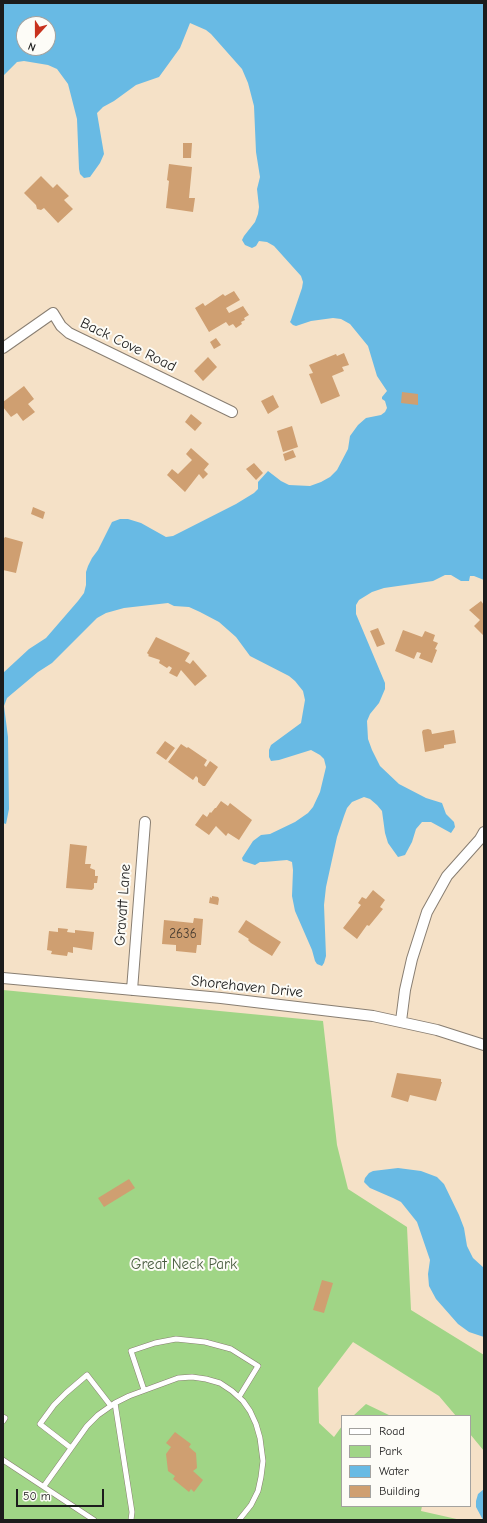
<!DOCTYPE html>
<style>
body{margin:0}
#map{position:relative;width:487px;height:1523px;overflow:hidden;background:#f5e1c7;font-family:"Comic Neue",sans-serif}
canvas{display:block}
.frame{position:absolute;inset:0;border:4px solid #1c1c1c;pointer-events:none}
.legend{position:absolute;left:341px;top:1415px;width:130px;height:92px;box-sizing:border-box;background:#fdfcf7;border:1px solid #a3a29f;margin:0;padding:5px 7px;list-style:none;font-size:12px;color:#1c1c1c}
.legend li{display:flex;align-items:center;gap:8px;height:20px}
.legend b{width:20px;border:1px solid #a3a29f}
.north{position:absolute;left:16px;top:16px;width:40px;height:40px;box-sizing:border-box;background:#fdfcf7;border:1px solid #a3a29f;border-radius:50%;rotate:201deg;font-size:11px;font-weight:700;line-height:16px;text-align:center;color:#1c1c1c}
.north::after{content:'';display:block;margin:auto;width:14px;height:18px;background:#c8321e;clip-path:polygon(50% 0,100% 100%,50% 72%,0 100%)}
.scale{position:absolute;left:16px;top:1489px;width:88px;height:18px;box-sizing:border-box;border:2px solid #1c1c1c;border-top:0;padding-left:5px;font-size:12px;line-height:14px;white-space:nowrap;color:#1c1c1c;-webkit-text-stroke:3px #fdfcf7;paint-order:stroke}
</style>
<div id="map">
<canvas width="487" height="1523"></canvas>
<div class="frame"></div>
<ul class="legend">
<li><b style="height:5px;background:#fff"></b>Road</li>
<li><b style="height:11px;background:#a0d586"></b>Park</li>
<li><b style="height:11px;background:#68bae4"></b>Water</li>
<li><b style="height:11px;background:#cf9f71"></b>Building</li>
</ul>
<div class="north">N</div>
<div class="scale">50 m</div>
</div>
<script>
const context = document.querySelector('canvas').getContext('2d');
context.lineJoin = 'round';
function fill(path, color) { context.fillStyle = color; context.fill(path, 'evenodd'); }
const poly = rows => new Path2D(rows.map(r => 'M' + r).join(''));
function strokePath(path, color, width, dash) { context.strokeStyle = color; context.lineWidth = width; context.lineCap = dash ? 'butt' : 'round'; context.setLineDash(dash || []); context.stroke(path); }
function write(font, color, halo, rows, align = 'center') {
  context.font = font + ' "Comic Neue",sans-serif'; context.lineWidth = 4; context.setLineDash([]); context.textBaseline = 'middle'; context.strokeStyle = halo; context.fillStyle = color; for (const [text, x, y, turn = 0] of rows) {
    context.save(); context.translate(x, y); context.rotate((+turn || 0) * Math.PI / 180); context.textAlign = isNaN(turn) ? turn : align; if (halo) context.strokeText(text, 0, 0); context.fillText(text, 0, 0); context.restore();
  }
}
fill(poly([
 [3,990,323,1021,337,1145,348,1189,407,1227,411,1310,484,1355,484,1451,470,1434,470,1416,456,1416,439,1396,353,1342,318,1388,319,1423,334,1437,342,1426,342,1506,422,1506,421,1511,461,1520,3,1520],
 [366,1404,391,1416,353,1416]
]), '#a0d586');
fill(poly([
 [3,3,484,3,484,580,474,576,470,576,469,581,461,581,451,575,445,575,433,581,384,588,372,592,359,600,356,605,356,614,385,683,385,689,379,703,370,714,367,721,368,739,372,750,380,766,399,784,426,798,442,803,446,814,454,822,455,827,451,833,431,822,422,822,416,829,412,842,405,855,398,857,388,843,385,833,382,811,377,805,370,799,364,797,352,802,347,808,344,816,337,837,326,887,324,905,326,956,324,963,322,966,317,964,315,961,312,950,295,911,292,896,293,870,292,862,287,860,264,862,260,862,255,865,243,861,242,858,253,841,261,835,270,834,295,822,308,813,313,807,320,792,326,767,324,759,320,755,311,750,279,760,271,761,269,757,269,750,271,745,301,723,305,700,303,691,295,681,289,676,250,656,236,637,219,622,200,612,189,607,174,606,168,603,124,608,106,613,97,618,52,663,38,672,7,698,4,706,8,737,9,809,6,824,3,823,3,673,29,649,46,638,78,601,84,593,86,585,86,572,88,566,92,558,98,550,112,522,120,519,128,519,141,523,166,537,173,536,236,504,254,493,258,489,258,482,268,471,281,481,289,485,310,486,321,482,330,477,337,470,348,449,350,436,358,425,366,418,381,415,385,412,387,408,385,401,382,399,382,397,387,391,377,376,368,346,350,324,341,319,333,318,311,321,296,326,293,325,290,322,291,320,302,288,303,282,301,276,274,246,267,242,259,241,256,246,252,248,245,245,242,240,244,236,255,222,258,214,259,207,257,189,260,177,256,152,254,106,248,83,242,69,211,34,206,30,190,23,180,48,159,77,136,85,114,101,103,107,97,113,104,154,100,163,90,177,84,178,80,174,79,169,77,119,68,84,57,69,48,65,24,61,17,62,3,76],
 [24,24,48,24,48,48,24,48],
 [398,1168,421,1171,437,1177,444,1184,459,1215,464,1228,467,1246,473,1258,484,1268,484,1337,469,1332,458,1324,436,1299,429,1286,428,1274,430,1260,417,1222,401,1202,393,1198,370,1188,364,1182,365,1178,369,1173,373,1171],
 [484,1489,484,1520,483,1520,476,1507,476,1501,478,1494]
]), '#68bae4');
fill(poly([
 [183,143,192,143,191,158,183,158],
 [169,164,192,167,189,198,195,198,193,212,166,208,169,181,167,180],
 [41,176,53,188,57,184,69,196,64,200,73,209,58,223,44,208,41,210,37,209,36,205,24,193],
 [234,291,240,300,226,308,229,313,243,306,249,315,244,318,245,320,241,322,242,324,236,328,233,324,229,326,226,322,209,332,195,308,203,303,205,306,223,294,225,296],
 [216,338,221,345,214,349,210,342],
 [344,353,349,365,342,367,344,371,332,376,340,396,321,404,309,374,313,373,309,365,336,354,337,356],
 [208,357,217,367,203,381,194,371],
 [24,386,34,399,28,404,35,412,23,421,17,413,11,417,3,407,3,402],
 [402,392,418,394,418,405,401,403],
 [273,395,279,407,268,414,261,401],
 [191,414,202,423,195,431,185,422],
 [292,426,298,447,283,452,277,431],
 [191,448,209,464,204,470,208,474,203,479,199,474,185,492,167,475,172,469,178,474,192,460,186,454],
 [293,450,296,457,285,461,283,454],
 [254,463,263,473,256,480,246,469],
 [33,507,45,512,43,519,31,514],
 [5,537,23,542,16,573,3,570,3,540],
 [481,601,484,605,484,636,474,626,480,620,469,610],
 [378,628,385,644,377,647,370,631],
 [403,630,422,637,425,631,435,635,433,641,438,643,435,649,437,650,432,663,419,658,421,653,417,652,414,659,395,651],
 [156,637,190,653,185,661,190,664,193,660,207,676,195,686,181,670,177,677,169,673,172,668,169,666,167,668,159,663,160,660,148,656,149,655,147,653],
 [428,729,431,730,432,734,454,730,456,743,444,745,444,748,425,752,422,732,423,730],
 [165,741,175,748,166,760,156,753],
 [181,744,187,748,188,747,207,760,204,765,206,767,210,761,218,767,205,786,203,786,198,782,198,778,196,776,193,780,168,762],
 [221,801,228,806,230,803,252,820,239,840,228,833,226,836,216,826,209,835,195,825,203,814,207,817,210,812,211,813,215,808,216,808],
 [70,844,87,846,85,864,91,864,90,868,95,870,95,876,98,876,97,883,94,883,94,888,92,890,66,888],
 [373,890,385,900,380,907,383,909,369,926,367,925,357,939,343,928,361,905,358,903,362,897,366,899],
 [212,896,218,897,219,899,218,905,209,903,210,897,212,898],
 [194,918,203,919,201,945,197,945,196,953,176,951,176,945,162,944,164,920,193,923],
 [246,920,281,942,272,956,251,943,248,940,249,939,238,932],
 [58,928,68,929,67,932,75,933,75,930,94,932,92,950,73,947,73,953,68,952,67,956,51,954,52,951,47,950,49,931,58,932],
 [397,1073,441,1079,441,1082,442,1082,436,1101,410,1095,408,1102,391,1097],
 [129,1179,135,1188,104,1207,98,1198],
 [322,1280,333,1283,324,1313,313,1310],
 [175,1432,191,1444,189,1447,196,1453,197,1468,193,1471,203,1480,194,1492,191,1489,189,1492,173,1479,175,1476,168,1471,166,1454,171,1447,166,1443]
]), '#cf9f71');
const lane = poly([
 [144,1390,131,1351,155,1343,176,1339,205,1342,231,1349,258,1366,239,1397],
 [115,1403,132,1512,131,1520],
 [3,1417,5,1418,3,1421],
 [71,1448,40,1424,54,1405,66,1393,87,1375,111,1406],
 [3,1460,94,1520],
 [44,1486,87,1426,98,1415,115,1403,129,1396,178,1378,192,1377,206,1379,220,1383,232,1391,243,1401,250,1411,256,1424,260,1438,263,1461,261,1477,258,1491,251,1505,239,1520]
]);
const street = poly([
 [3,348,53,313,61,326,69,333,232,412],
 [3,978,221,998,373,1016,437,1030,484,1045],
 [132,990,145,822],
 [401,1021,405,990,412,959,427,912,447,876,480,839,484,832]
]);
strokePath(lane, '#887e72', 6);
strokePath(street, '#887e72', 12);
strokePath(lane, '#fff', 5);
strokePath(street, '#fff', 10);
write('13px', '#493d31', null, [
 ["2636",183,934]
]);
write('15px', '#1c1c1c', '#fdfcf7', [
 ["Back Cove Road",128,345,26],
 ["Gravatt Lane",123,905,-86],
 ["Shorehaven Drive",247,987,6]
]);
write('15px', '#4a5d41', '#fdfcf7', [
 ["Great Neck Park",184,1265]
]);
</script>
